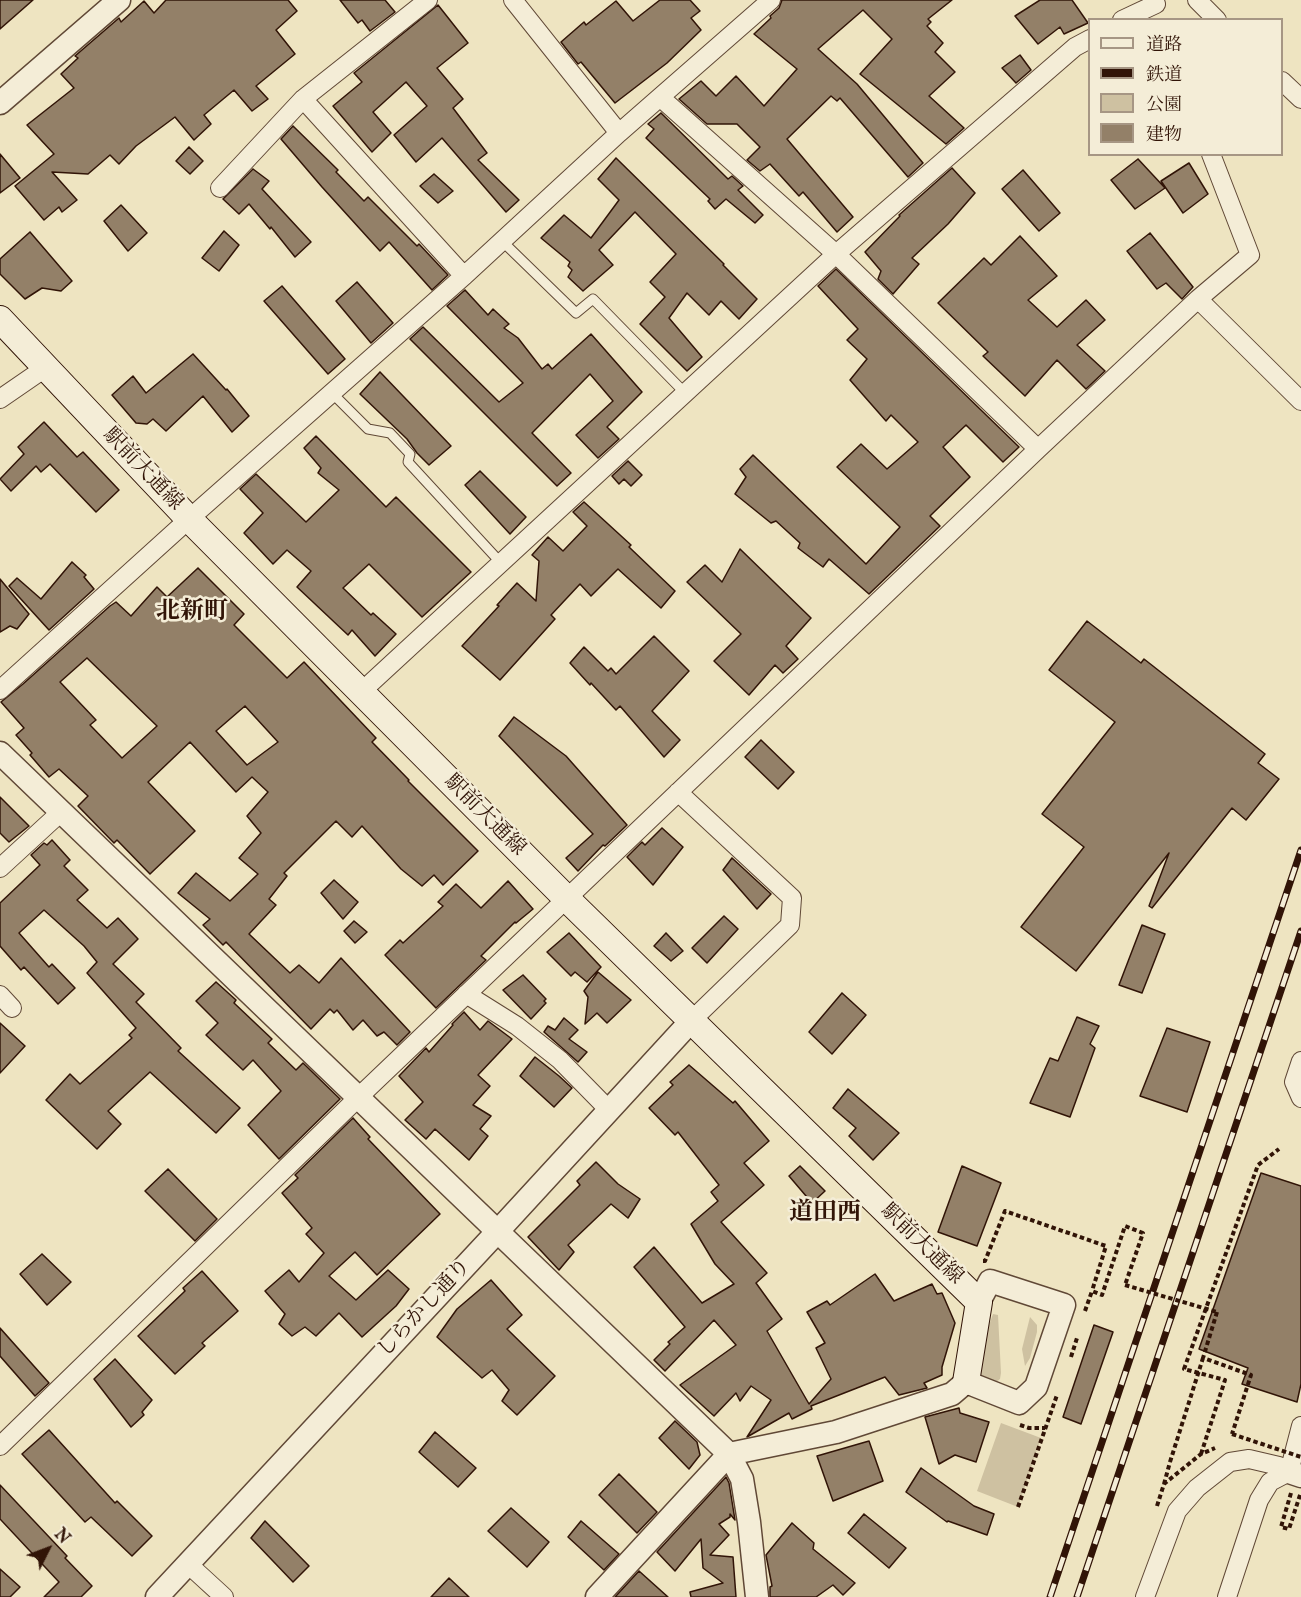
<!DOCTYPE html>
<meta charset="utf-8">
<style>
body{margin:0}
#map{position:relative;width:1301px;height:1597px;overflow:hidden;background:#eee4c1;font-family:"IM FELL English","Noto Serif JP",serif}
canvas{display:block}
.legend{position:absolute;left:1088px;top:18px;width:195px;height:138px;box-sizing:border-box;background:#f4edd7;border:2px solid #a69684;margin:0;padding:8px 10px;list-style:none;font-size:18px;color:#311407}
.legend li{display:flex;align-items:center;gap:12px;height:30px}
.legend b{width:30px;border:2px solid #a69684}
.north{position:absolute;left:18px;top:1519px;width:60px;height:60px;-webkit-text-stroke:4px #f4edd7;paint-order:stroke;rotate:48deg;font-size:16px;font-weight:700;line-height:24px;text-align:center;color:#311407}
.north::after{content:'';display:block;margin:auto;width:21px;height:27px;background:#311407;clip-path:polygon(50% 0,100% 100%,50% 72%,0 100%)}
</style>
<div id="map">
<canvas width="1301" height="1597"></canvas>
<ul class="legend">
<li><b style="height:8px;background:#f4edd7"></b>道路</li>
<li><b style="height:8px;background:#311407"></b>鉄道</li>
<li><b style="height:16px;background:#cec1a1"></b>公園</li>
<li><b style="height:16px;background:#938068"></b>建物</li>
</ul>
<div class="north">N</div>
</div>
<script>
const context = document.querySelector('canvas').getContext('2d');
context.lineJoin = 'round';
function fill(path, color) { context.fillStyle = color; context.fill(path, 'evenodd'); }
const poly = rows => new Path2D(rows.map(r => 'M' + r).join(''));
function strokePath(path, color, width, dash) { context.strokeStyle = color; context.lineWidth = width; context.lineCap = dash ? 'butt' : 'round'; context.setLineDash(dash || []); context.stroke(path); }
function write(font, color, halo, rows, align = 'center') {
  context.font = font + ' "IM FELL English","Noto Serif JP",serif'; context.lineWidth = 5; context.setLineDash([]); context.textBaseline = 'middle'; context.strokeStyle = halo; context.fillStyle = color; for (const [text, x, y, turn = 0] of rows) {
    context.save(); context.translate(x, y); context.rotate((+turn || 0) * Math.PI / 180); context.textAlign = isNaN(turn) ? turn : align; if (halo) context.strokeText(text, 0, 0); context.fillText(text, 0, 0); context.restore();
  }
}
fill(poly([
 [993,1314,998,1315,1001,1373,1000,1379,996,1382,984,1378,978,1372,975,1365],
 [1030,1317,1037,1325,1037,1332,1030,1358,1025,1366,1022,1349],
 [1001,1423,1041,1438,1018,1507,977,1491]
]), '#cec1a1');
const building = poly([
 [0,0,33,0,0,29,0,0],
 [166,0,288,0,297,11,276,30,295,54,256,86,268,99,252,111,234,90,204,115,211,124,194,140,175,117,136,146,119,164,110,155,88,174,52,172,77,200,62,212,59,207,44,220,15,186,54,154,27,125,74,88,61,74,78,58,75,56,119,18,121,22,144,1,154,13,166,0],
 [340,0,385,0,395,12,370,31,362,20,358,23,340,0],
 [660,0,690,0,700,11,691,18,701,30,667,63,615,103,581,62,578,64,561,42,584,22,586,25,616,1,633,21,660,0],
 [782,0,952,0,928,19,931,22,927,26,943,43,935,52,955,72,929,96,964,128,946,144,860,74,892,39,863,10,818,49,857,84,923,163,908,177,840,98,837,101,831,96,787,139,853,217,837,232,803,192,799,196,770,164,760,171,747,160,760,147,737,124,707,124,679,99,701,81,716,96,736,76,764,106,797,69,754,34,771,18,770,16,779,8,782,0],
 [1040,0,1072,0,1088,23,1064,34,1060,27,1038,44,1015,16,1040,0],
 [438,5,468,43,437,68,463,99,453,108,487,153,478,160,519,200,506,212,442,138,416,162,394,135,427,106,406,82,373,112,391,133,372,152,333,106,362,82,354,73,438,5],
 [1020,55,1031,70,1016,83,1002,68,1020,55],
 [661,113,728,179,732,176,743,186,738,190,763,215,755,223,726,199,715,209,708,201,710,199,646,138,654,129,648,124,661,113],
 [293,126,338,170,336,172,364,201,368,197,417,246,419,244,448,275,432,290,389,242,380,251,322,187,281,139,293,126],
 [189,147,203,161,190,174,176,161,189,147],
 [0,154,20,178,0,193,0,154],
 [616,158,724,264,723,265,757,299,739,319,721,301,709,315,687,293,669,318,702,357,687,371,640,324,665,297,650,282,676,254,635,212,599,250,613,265,583,291,568,277,572,270,568,266,570,262,541,238,564,215,591,238,619,200,598,179,616,158],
 [1138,159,1165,188,1135,209,1111,180,1138,159],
 [1189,163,1208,194,1183,213,1161,181,1189,163],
 [952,168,975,193,948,224,912,258,919,264,893,294,878,279,881,271,865,252,900,216,899,215,952,168],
 [253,169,269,181,262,189,311,242,295,257,271,227,270,229,249,204,239,214,223,199,253,169],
 [1023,170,1060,213,1039,231,1002,189,1023,170],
 [434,174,453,191,438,203,420,186,434,174],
 [121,205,147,233,128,251,104,221,121,205],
 [224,231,239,245,219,271,202,258,224,231],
 [30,232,72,281,61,291,42,288,25,299,0,274,0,259,30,232],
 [1150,233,1193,287,1182,299,1166,283,1157,289,1127,251,1150,233],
 [1020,236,1057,276,1028,300,1057,327,1086,300,1105,320,1077,345,1105,371,1086,389,1057,360,1025,396,983,356,988,352,938,303,984,258,991,265,1020,236],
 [836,269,1019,447,1003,462,966,425,943,447,970,477,930,516,940,526,869,594,829,559,823,567,798,548,800,543,776,521,771,523,735,494,746,477,740,469,753,455,866,564,900,527,837,467,861,444,887,469,918,442,891,415,886,421,850,380,867,359,847,340,858,329,818,286,836,269],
 [357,282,393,323,371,343,336,301,357,282],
 [282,286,345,359,328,374,264,301,282,286],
 [465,290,488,315,493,309,509,324,504,328,518,338,542,369,548,364,552,369,591,334,642,392,607,427,619,439,598,458,576,435,613,401,590,374,532,433,571,473,557,486,410,339,423,327,499,402,523,383,447,306,465,290],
 [193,354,226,390,227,389,249,416,232,432,203,396,166,431,153,419,147,424,136,423,112,395,133,376,146,393,193,354],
 [380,372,451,446,429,465,417,453,407,439,360,394,380,372],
 [44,422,77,457,83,452,119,490,96,512,50,464,41,472,36,466,11,491,0,479,24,454,18,447,44,422],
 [316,436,386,507,396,497,471,572,422,617,369,564,343,588,371,615,373,613,396,634,375,656,352,630,348,635,297,587,311,571,287,550,273,564,244,533,263,513,240,489,256,474,306,522,339,490,318,473,321,468,304,448,316,436],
 [628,461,642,475,631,486,624,479,619,484,612,476,628,461],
 [480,471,526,517,510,534,465,485,480,471],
 [584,502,631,545,629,547,675,591,661,608,618,569,591,596,580,584,551,615,555,619,500,680,462,646,499,606,497,605,517,583,536,601,539,561,532,555,548,537,563,551,587,526,573,512,584,502],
 [740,549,811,618,786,646,798,659,783,673,775,665,749,695,714,661,741,634,687,582,705,565,722,582,740,549],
 [72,562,86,575,84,577,94,589,49,630,9,586,17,578,41,599,72,562],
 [198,568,244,614,234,625,287,678,304,662,376,738,372,742,409,780,408,781,478,851,443,885,434,875,422,886,401,869,362,826,352,837,336,821,284,873,287,876,269,899,276,905,249,934,290,973,299,965,319,983,341,958,410,1032,397,1045,384,1032,377,1036,363,1020,353,1030,337,1010,334,1013,330,1009,311,1029,226,942,223,945,203,925,210,919,178,893,196,873,230,901,258,874,239,858,261,833,247,816,268,792,252,777,236,792,190,742,148,782,195,831,150,874,117,840,114,843,78,806,88,796,59,769,49,777,30,755,32,753,16,735,24,728,1,702,23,684,110,606,116,602,131,616,157,587,167,597,198,568],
 [87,658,157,726,122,758,90,725,96,720,60,682,87,658],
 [245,706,278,742,247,765,216,731,245,706],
 [0,579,29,614,17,629,10,626,0,632,0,579],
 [1087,621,1141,663,1144,659,1265,754,1258,763,1279,779,1246,820,1232,808,1152,908,1149,906,1169,853,1076,971,1021,927,1084,847,1042,814,1115,722,1049,670,1087,621],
 [654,636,689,671,652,711,680,740,664,757,620,706,616,710,591,683,590,685,570,663,584,647,608,671,611,668,616,674,654,636],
 [514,717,566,756,627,825,605,846,603,845,578,871,566,858,593,834,499,736,514,717],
 [761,740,794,772,778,789,745,757,761,740],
 [0,797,29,826,9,842,0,833,0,797],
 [662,828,683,847,653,885,627,857,642,842,645,845,662,828],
 [52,840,70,860,64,866,88,890,77,900,107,928,118,918,138,939,113,964,144,994,136,1002,181,1048,178,1051,240,1108,216,1133,150,1072,108,1111,121,1124,97,1149,46,1100,70,1074,80,1084,132,1038,129,1035,136,1028,87,973,97,962,84,946,44,910,19,933,49,967,52,964,75,988,58,1004,24,967,21,970,0,946,0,903,40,865,31,855,44,843,47,845,52,840],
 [732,858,771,894,757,909,723,870,732,858],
 [334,880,358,902,343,919,321,893,334,880],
 [508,881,533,909,516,923,515,922,481,956,486,960,436,1008,385,955,400,940,403,943,443,906,438,902,456,884,481,908,508,881],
 [724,916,738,929,707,963,692,948,724,916],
 [354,921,367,932,355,943,344,931,354,921],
 [1142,925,1165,934,1142,993,1119,985,1142,925],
 [569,933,601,967,587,982,575,972,571,976,547,952,569,933],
 [666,933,683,951,671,961,654,946,666,933],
 [598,972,631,1000,607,1023,597,1013,585,1024,588,997,584,991,598,972],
 [523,975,546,999,544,1001,546,1003,531,1019,503,990,523,975],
 [216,982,236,1000,234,1003,272,1039,268,1043,296,1070,303,1063,340,1099,279,1159,248,1125,281,1091,253,1060,243,1070,206,1035,218,1023,196,1001,216,982],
 [842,993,866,1015,832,1054,809,1032,842,993],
 [464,1012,480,1030,488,1021,512,1039,478,1075,490,1086,473,1105,491,1116,480,1129,488,1136,469,1160,435,1129,426,1139,405,1120,423,1102,399,1076,426,1048,429,1052,453,1025,452,1024,464,1012],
 [1077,1017,1099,1026,1090,1044,1095,1048,1070,1117,1030,1103,1050,1058,1058,1061,1077,1017],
 [564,1018,578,1030,569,1039,587,1052,578,1062,544,1032,548,1026,555,1030,564,1018],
 [0,1023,25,1046,0,1073,0,1023],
 [1167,1028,1210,1042,1187,1112,1140,1096,1167,1028],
 [535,1057,559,1076,572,1088,554,1107,520,1076,535,1057],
 [689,1065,733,1103,735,1101,769,1141,744,1163,764,1185,721,1222,767,1273,756,1283,782,1319,767,1331,809,1404,831,1379,816,1348,825,1343,807,1312,827,1301,830,1305,875,1274,894,1301,932,1284,937,1294,942,1293,955,1323,942,1367,942,1375,924,1383,927,1388,899,1395,885,1377,811,1406,812,1409,792,1419,789,1413,747,1437,771,1400,751,1386,740,1401,736,1393,714,1416,680,1385,736,1345,714,1320,665,1371,654,1360,670,1344,668,1342,685,1327,634,1267,654,1247,702,1303,734,1284,715,1264,691,1224,718,1201,711,1192,719,1185,678,1132,675,1135,649,1108,673,1085,670,1082,689,1065],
 [848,1089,899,1133,873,1160,849,1136,856,1128,833,1108,848,1089],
 [353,1118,370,1137,368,1139,440,1214,377,1275,355,1252,329,1276,356,1300,388,1270,409,1289,396,1306,362,1337,339,1313,316,1336,305,1327,292,1336,279,1324,285,1314,265,1291,289,1270,299,1282,324,1253,306,1234,312,1228,282,1193,298,1178,295,1175,353,1118],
 [596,1162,618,1184,640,1199,628,1218,611,1204,568,1245,574,1252,559,1270,528,1237,580,1185,577,1181,596,1162],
 [800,1166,825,1191,812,1203,789,1176,800,1166],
 [962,1166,1001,1183,977,1246,938,1232,962,1166],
 [168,1169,217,1219,195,1241,145,1191,168,1169],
 [1261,1173,1301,1186,1301,1384,1297,1402,1242,1384,1248,1368,1199,1349,1261,1173],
 [42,1254,71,1282,47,1305,20,1274,42,1254],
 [202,1271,238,1311,202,1343,205,1346,175,1374,138,1336,185,1291,183,1288,202,1271],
 [491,1280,522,1315,507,1329,555,1376,517,1415,502,1401,509,1390,492,1370,482,1378,437,1337,457,1309,491,1280],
 [1094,1325,1113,1332,1081,1424,1063,1417,1094,1325],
 [0,1328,49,1383,35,1396,0,1356,0,1328],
 [115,1359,152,1400,142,1412,144,1415,131,1427,94,1379,115,1359],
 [959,1408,960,1413,989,1422,976,1462,955,1455,939,1464,925,1417,959,1408],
 [675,1421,697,1442,700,1455,689,1469,659,1438,675,1421],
 [49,1430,115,1503,117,1501,152,1536,132,1556,91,1517,85,1522,22,1454,49,1430],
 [435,1432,476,1468,458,1487,419,1452,435,1432],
 [869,1441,883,1481,833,1501,817,1456,869,1441],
 [921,1468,974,1506,994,1514,987,1535,948,1521,947,1522,906,1492,921,1468],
 [619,1474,657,1512,637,1533,599,1495,619,1474],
 [726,1477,729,1483,735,1520,730,1514,730,1517,719,1524,729,1535,710,1555,733,1557,736,1597,691,1597,690,1592,723,1583,703,1568,701,1539,675,1571,657,1552,726,1477],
 [0,1485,67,1556,65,1558,92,1586,81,1597,44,1597,59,1582,0,1519,0,1485],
 [511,1508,549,1542,527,1567,488,1531,511,1508],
 [864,1514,906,1548,889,1568,848,1533,864,1514],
 [265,1521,309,1566,293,1582,251,1538,265,1521],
 [581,1521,619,1554,604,1570,568,1537,581,1521],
 [792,1523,814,1543,813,1549,855,1583,843,1595,833,1585,816,1597,770,1597,770,1587,772,1586,766,1555,792,1523],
 [0,1569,20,1587,10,1597,0,1597,0,1569],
 [639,1571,668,1597,615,1597,639,1571],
 [449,1578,469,1597,431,1597,449,1578]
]);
fill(building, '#938068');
strokePath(building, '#311407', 1.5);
const service = poly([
 [502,241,576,313,593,299,685,393],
 [332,393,368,429,390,433,410,454,408,462,501,563]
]);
const minor = poly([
 [513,0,619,133],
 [1197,0,1217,20],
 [1122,20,1156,4],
 [1282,81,1301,99],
 [661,98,836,254,1038,449],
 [303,99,464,276],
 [220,188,303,99,428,0],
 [1198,299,1301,401],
 [0,399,45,368],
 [0,690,189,519,464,276,619,133,771,0],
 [361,692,836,254,1075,47,1090,39],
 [678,792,792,898,790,925,692,1020],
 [0,868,61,812],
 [466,994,517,1026,560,1060,609,1110],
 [0,995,12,1008],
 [1301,1061,1294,1082,1301,1098],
 [0,1446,366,1090,1038,449,1198,299,1250,255,1211,154],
 [188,1564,224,1597],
 [1145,1597,1177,1511,1197,1488,1230,1462,1249,1459,1279,1466,1289,1472],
 [1227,1597,1259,1500,1270,1482,1289,1472,1301,1426]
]);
const tertiary = poly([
 [0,103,119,0],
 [0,753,729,1454,742,1479,749,1522,757,1597],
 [1289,1472,1301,1476],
 [157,1597,498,1231,692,1020],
 [597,1597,729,1454,836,1432,952,1394,966,1382,1019,1403,1036,1387,1064,1305,990,1281,979,1302]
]);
const secondary = poly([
 [0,319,189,519,567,899,979,1302,966,1382]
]);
strokePath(service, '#604836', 11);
strokePath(minor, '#604836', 20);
strokePath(tertiary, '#604836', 25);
strokePath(secondary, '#311407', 28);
strokePath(poly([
 [983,1261,985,1261,1005,1211,1106,1246,1092,1291],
 [1085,1311,1092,1291,1102,1295,1125,1226,1143,1233,1125,1285],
 [1217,1312,1203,1358,1251,1375,1232,1434],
 [1071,1357,1077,1338],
 [1020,1425,1029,1428,1045,1428],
 [1201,1454,1225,1380,1184,1369,1258,1165,1279,1149],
 [1164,1484,1170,1462],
 [1157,1506,1164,1484,1201,1454,1215,1448],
 [1018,1507,1057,1395]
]), '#311407', 4, [4.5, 3]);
strokePath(service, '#f4edd7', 9);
strokePath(minor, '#f4edd7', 18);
strokePath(tertiary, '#f4edd7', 22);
strokePath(secondary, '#f4edd7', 26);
const rail = poly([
 [1050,1597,1301,850],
 [1077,1597,1301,931]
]);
strokePath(rail, '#311407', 7);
strokePath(rail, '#f4edd7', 4.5, [14]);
strokePath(poly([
 [1125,1285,1217,1312],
 [1232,1434,1301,1457],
 [1170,1462,1203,1358],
 [1291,1493,1281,1527,1289,1529,1301,1492]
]), '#311407', 4, [4.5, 3]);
write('21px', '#311407', '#f4edd7', [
 ["駅前大通線",142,470,46],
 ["駅前大通線",484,816,45],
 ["駅前大通線",921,1245,44],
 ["しらかし通り",425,1309,-47]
]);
write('bold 24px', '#311407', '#f4edd7', [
 ["北新町",192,613],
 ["道田西",825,1214]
]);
</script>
